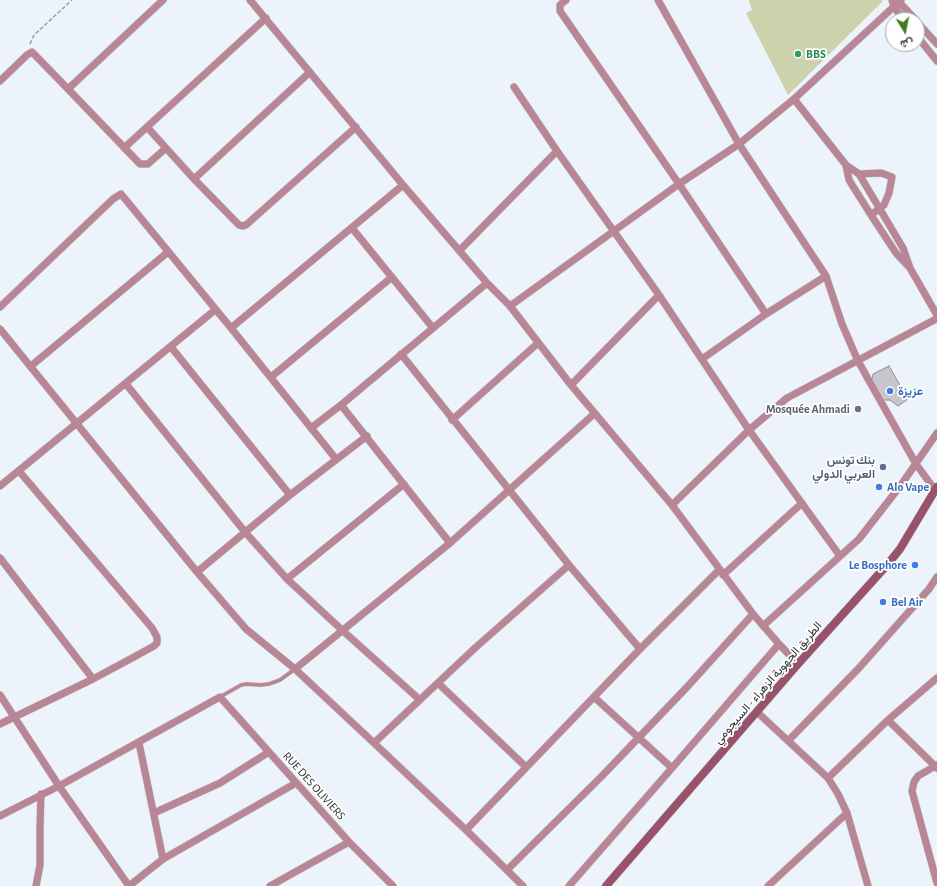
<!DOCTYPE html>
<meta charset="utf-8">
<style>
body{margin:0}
#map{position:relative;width:937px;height:886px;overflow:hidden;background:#edf3fa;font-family:"Alegreya Sans",Vazirmatn,sans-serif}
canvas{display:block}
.north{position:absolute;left:885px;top:12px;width:40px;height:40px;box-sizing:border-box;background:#fff;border:1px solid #acadae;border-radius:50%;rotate:170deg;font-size:11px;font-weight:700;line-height:16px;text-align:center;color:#303235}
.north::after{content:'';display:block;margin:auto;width:14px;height:18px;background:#407e1c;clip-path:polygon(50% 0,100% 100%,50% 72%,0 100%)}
</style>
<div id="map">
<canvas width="937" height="886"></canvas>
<div class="north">ش</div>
</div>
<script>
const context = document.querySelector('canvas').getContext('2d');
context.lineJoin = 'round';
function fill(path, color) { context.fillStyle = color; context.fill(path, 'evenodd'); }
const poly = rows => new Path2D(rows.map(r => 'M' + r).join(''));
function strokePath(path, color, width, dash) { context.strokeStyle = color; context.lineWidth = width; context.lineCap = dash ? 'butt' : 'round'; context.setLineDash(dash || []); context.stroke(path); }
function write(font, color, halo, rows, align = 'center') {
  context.font = font + ' "Alegreya Sans",Vazirmatn,sans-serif'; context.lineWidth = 3.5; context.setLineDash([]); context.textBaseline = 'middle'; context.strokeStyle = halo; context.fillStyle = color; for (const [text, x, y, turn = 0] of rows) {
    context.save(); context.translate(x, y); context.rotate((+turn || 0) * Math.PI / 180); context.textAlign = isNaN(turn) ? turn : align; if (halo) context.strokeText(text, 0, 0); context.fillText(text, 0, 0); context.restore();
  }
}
fill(poly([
 [749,0,882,0,883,1,788,95,746,13,752,10]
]), '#ccd2ab');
const building = poly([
 [889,366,908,399,898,406,890,400,882,400,872,382,873,374,889,366]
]);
fill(building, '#c9c5cc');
strokePath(building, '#908c93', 1);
const service = poly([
 [220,697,241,685,247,684,260,685,269,684,280,680,295,669]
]);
const minor = poly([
 [250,0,403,185,487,283,510,306,571,385,672,505,753,614,779,644,798,664],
 [566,0,560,5,560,11,679,184,766,314],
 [658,0,739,144,826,276,842,324,858,361,916,464,935,490],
 [892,0,894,7,904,20],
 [897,0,916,20],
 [917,22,937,44],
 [917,36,937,61],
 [0,81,27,55,32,52,68,89,163,0],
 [514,87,557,151],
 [68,89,140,164,148,164,166,148],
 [147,127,194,179,239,225,242,226,246,225,356,127],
 [124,148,266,18],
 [846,165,849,180,871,215,896,253,908,266],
 [859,174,881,173,892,177,889,193,884,205,871,215],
 [194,179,310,72],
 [352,228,433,328],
 [460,250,557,151,659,295,749,430,840,556],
 [510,306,679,184,739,144,794,99,901,0],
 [0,307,113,199,121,194,231,328,336,459],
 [231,328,403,185],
 [0,329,197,572,246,629,295,669,374,743,466,830,523,886],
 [171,347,290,495],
 [401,354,569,565,640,649],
 [702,359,766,314,826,276],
 [31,366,168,252],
 [271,377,392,277],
 [126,384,245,532,287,579],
 [571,385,659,295],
 [341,405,450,543],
 [452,420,538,343],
 [311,428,341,405,487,283],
 [404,484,287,579,342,630,420,700],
 [0,486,215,310],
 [672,505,749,430,787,398,936,319,937,315,910,268,903,248,859,174,846,165,794,99],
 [0,558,93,679],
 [197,572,290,495,367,436],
 [723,575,802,503],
 [763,626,859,539,901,485,937,433],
 [295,669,450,543,594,414],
 [438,683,526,767],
 [0,695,59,786,129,886],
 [757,712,828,778,838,794,847,813,868,886],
 [888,720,937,768],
 [0,724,93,679,134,657,154,646,157,643,157,637,152,628,19,471],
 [788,741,859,668,929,589,937,577],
 [139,743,163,859],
 [374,743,475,648,569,565],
 [937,765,918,776,914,782,912,791,937,883],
 [672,768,779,644],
 [828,778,888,720,937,678],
 [154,813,220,783,269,752],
 [0,816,59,786,220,697,349,842,393,886],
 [466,830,640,649,719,570],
 [507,870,602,776,688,686,753,614],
 [36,886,40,865,40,827,41,794],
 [129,886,163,859,296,783],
 [270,886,349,842],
 [569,886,672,768,594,697],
 [768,886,847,813]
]);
const secondary = poly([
 [606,886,798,664,887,565,900,549,937,487]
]);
strokePath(service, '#cbd0d7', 4.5);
strokePath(minor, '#cbd0d7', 8);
strokePath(secondary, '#cbd0d7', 9);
strokePath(poly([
 [30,44,34,35,72,0]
]), '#9a9fa4', 1.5, [4, 2]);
strokePath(service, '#b88695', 3.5);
strokePath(minor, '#b88695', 7);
strokePath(secondary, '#985269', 8);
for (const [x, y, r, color] of [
 [798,54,4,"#2e9e5b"],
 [890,391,4,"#3f7fe0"],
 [858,409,4,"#6b7280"],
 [883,467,4,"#5c6f8a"],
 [879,487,4,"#3f7fe0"],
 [915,565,4,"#3f7fe0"],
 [883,602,4,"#3f7fe0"]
]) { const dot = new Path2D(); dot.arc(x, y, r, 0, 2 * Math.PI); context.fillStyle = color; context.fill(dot); strokePath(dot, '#fff', 1.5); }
write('bold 12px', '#27864d', '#fff', [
 ["BBS",806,54]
], 'left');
write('bold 12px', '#366cbe', '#fff', [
 ["عزيزة",898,391],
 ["Alo Vape",887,487],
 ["Le Bosphore",907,565,"right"],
 ["Bel Air",891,602]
], 'left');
write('bold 12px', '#5b616d', '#fff', [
 ["Mosquée Ahmadi",850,409]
], 'right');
write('bold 12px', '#4e5e75', '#fff', [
 ["بنك تونس",875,460],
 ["العربي الدولي",875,474]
], 'right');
write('12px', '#303235', '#fff', [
 ["الطريق الجهوية الزهراء - السيجومي",768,683,-49],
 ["RUE DES OLIVIERS",314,786,48]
]);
</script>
